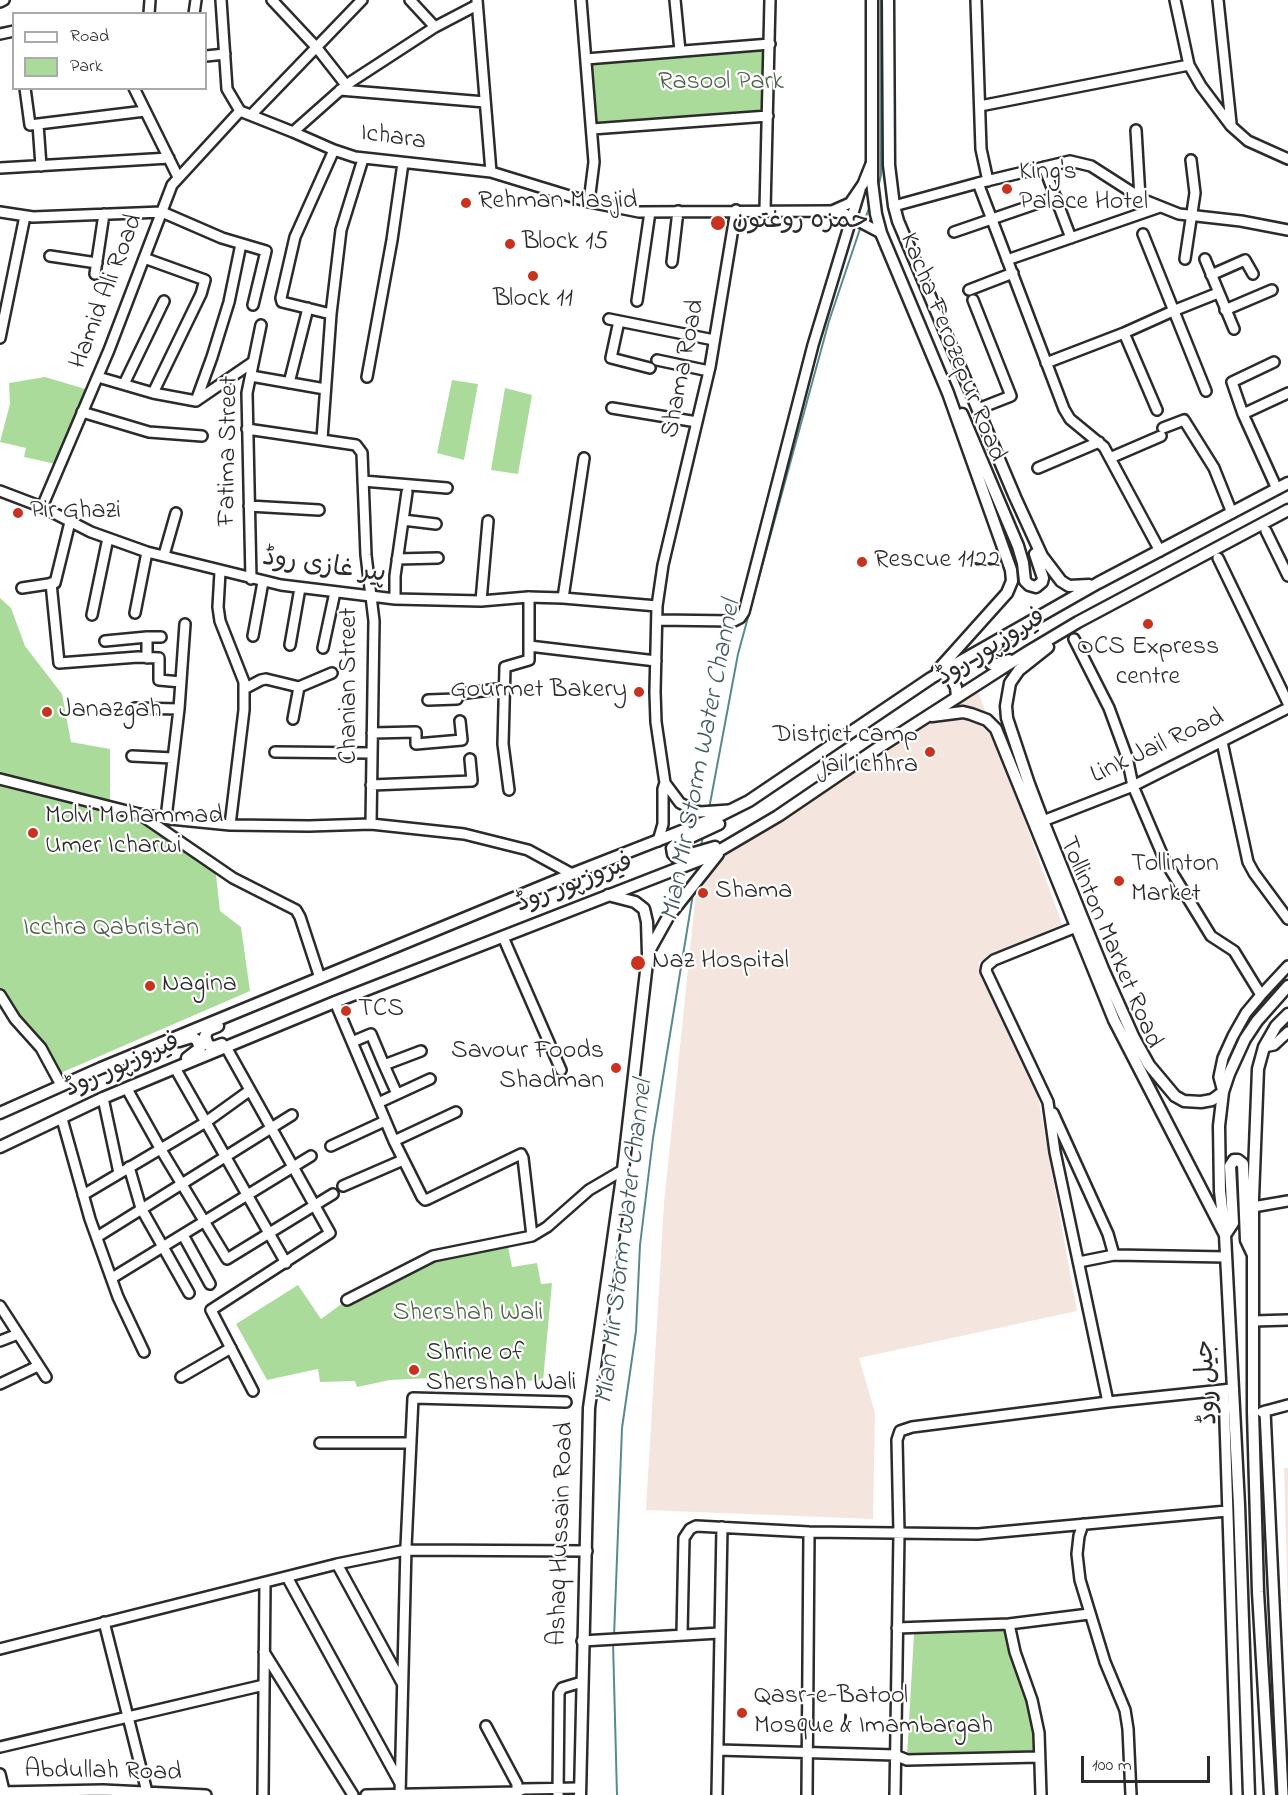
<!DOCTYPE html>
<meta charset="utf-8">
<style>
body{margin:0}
#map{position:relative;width:1288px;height:1795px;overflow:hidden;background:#fff;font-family:"Indie Flower",sans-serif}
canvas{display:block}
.legend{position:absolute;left:12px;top:12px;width:195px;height:78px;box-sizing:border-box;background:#fff;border:2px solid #aaa;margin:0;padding:8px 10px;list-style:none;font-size:18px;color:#2b2b2b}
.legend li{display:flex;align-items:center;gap:12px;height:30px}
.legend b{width:30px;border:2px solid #aaa}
.scale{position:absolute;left:1081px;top:1756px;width:129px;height:27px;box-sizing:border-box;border:3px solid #2b2b2b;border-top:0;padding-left:8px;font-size:18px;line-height:21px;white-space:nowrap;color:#2b2b2b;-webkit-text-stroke:4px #fff;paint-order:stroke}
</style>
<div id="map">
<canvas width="1288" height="1795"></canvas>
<ul class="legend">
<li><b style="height:8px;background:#fff"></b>Road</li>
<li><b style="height:16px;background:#abdb9b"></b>Park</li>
</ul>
<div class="scale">100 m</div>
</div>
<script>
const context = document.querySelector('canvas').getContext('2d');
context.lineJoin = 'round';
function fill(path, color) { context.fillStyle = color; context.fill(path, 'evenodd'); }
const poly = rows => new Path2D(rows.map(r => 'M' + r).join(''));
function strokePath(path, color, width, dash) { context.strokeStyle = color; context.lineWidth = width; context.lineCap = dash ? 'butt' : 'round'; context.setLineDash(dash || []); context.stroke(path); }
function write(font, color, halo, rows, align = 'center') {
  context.font = font + ' "Indie Flower","Playpen Sans Arabic",sans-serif'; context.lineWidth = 4.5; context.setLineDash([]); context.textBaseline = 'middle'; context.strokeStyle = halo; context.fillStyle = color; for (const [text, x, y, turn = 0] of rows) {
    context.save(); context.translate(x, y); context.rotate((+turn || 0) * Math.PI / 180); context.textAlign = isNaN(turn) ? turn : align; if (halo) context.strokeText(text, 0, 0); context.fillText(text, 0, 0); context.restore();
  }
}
fill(poly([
 [975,683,1062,924,978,962,1037,1091,1077,1311,859,1358,875,1413,873,1519,646,1510,664,1203,700,851,729,840,869,747],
 [1284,1468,1288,1468,1288,1611]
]), '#f5e5df');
fill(poly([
 [770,44,768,116,592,129,586,59],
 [45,377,92,391,60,465,24,457,26,448,0,442,10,404,9,383],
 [452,380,478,384,464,460,437,453],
 [505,388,532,395,518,474,491,470],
 [0,598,11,608,25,646,62,694,71,742,110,749,110,806,139,814,215,866,220,911,241,927,250,991,56,1075,0,995],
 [507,1241,512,1267,537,1263,541,1284,552,1283,543,1381,430,1378,390,1380,357,1387,355,1381,320,1382,318,1369,267,1380,236,1324,298,1285,321,1319,347,1300,433,1256],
 [1005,1628,1036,1739,1034,1752,907,1756,914,1634]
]), '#abdb9b');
strokePath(poly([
 [878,188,881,175,881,0],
 [864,221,871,204],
 [709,809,738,654,829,321,861,226],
 [701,847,703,835],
 [614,1636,622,1428,636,1331,640,1245,653,1138,693,894],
 [613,1642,617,1795]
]), '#598a8e', 2);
const minor = poly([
 [221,0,227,89,240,111],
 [272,0,317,48,346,85,293,132],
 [410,0,435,27],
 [477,0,491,172],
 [581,0,594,162,589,202],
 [675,0,680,51],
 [976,0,981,149,988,181],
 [1175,0,1189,65,1201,86,1231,126,1248,141,1288,159],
 [1218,0,1231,123],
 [0,2,4,0],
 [149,14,150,0],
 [194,14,196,0],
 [0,34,14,31],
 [206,56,225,54],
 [586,59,770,44],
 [346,85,435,27,477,5],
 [25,88,30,125,145,111],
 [134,88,178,177],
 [340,90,485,102],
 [980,106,1189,65],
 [240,111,293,132,334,150,355,157,491,172,589,202,639,212,830,211,845,214,881,233],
 [252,114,362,0],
 [38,124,41,166],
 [592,129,768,116],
 [1136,130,1140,198],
 [1044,167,1071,238],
 [0,168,169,158],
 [978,183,1064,409,1070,419,1104,447,1160,551],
 [894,206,978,183,1070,161,1091,166,1144,200,1179,214,1241,221,1288,230],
 [765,210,770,0],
 [832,211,850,203,863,184,871,164],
 [0,212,33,217,162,212,222,238,266,251,253,305],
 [954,232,1056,197],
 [1143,234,1206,391],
 [50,256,97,263],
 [1185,259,1195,193,1191,160],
 [1205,259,1234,329],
 [1007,260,1160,207],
 [672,262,678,211],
 [95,274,104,214],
 [1211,275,1245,260,1253,274],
 [969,290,1013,273],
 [973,300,1011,396,978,409],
 [637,301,650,212],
 [1225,310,1272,290],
 [331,314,286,303,282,302,281,298,295,237,334,150],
 [609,319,714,340],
 [619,321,611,358,650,368],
 [1124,333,1157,410],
 [0,338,25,216],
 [657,360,709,371],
 [1274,362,1232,382,1243,414,1277,489],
 [1046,363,1124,333,1173,311,1218,293],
 [251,376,325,389],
 [98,377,153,393,201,294,205,280,144,258],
 [367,377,392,240,403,163],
 [289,383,308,308],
 [124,384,164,301],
 [153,393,196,401,212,357,229,302,241,244],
 [196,401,253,362],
 [612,408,697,422],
 [82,412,149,432,202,436],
 [1243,414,1288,393],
 [1163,428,1184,420,1214,468,1232,513],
 [247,429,356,445,362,453,366,555,374,621,371,824],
 [322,439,331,314,341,230,363,159],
 [1110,458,1161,436],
 [1038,468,1099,442],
 [363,481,447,488],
 [0,491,42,507,91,532,147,552,281,585,395,599,481,601,528,597,563,598,657,606],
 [249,506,319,510],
 [42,507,109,350,172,185,240,111],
 [403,520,436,524],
 [1266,531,1288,576],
 [164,555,176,513],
 [1218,558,1288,703],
 [397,559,438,558],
 [220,572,218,607,220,621,244,682,244,710,230,825],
 [251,579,247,393,261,325],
 [51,583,59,663,138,657,159,658,159,680,181,682],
 [22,588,55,583,70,522],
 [563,598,584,458],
 [395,599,395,576,407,492],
 [481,601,488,521],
 [135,613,147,552],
 [92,615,108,538],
 [657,620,734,621,740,618,744,612,813,345,860,190],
 [253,636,263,582],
 [1074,639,1109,708,1127,757,1133,786,1165,861,1211,936,1234,951,1261,995],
 [105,641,147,637],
 [290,645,300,588],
 [529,646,656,661],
 [323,648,335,592],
 [147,658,147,637,161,637],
 [244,689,261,680,266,679,299,687,332,673],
 [428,700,457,699,459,694,505,688],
 [135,708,179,709],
 [293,719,299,687],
 [372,733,416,732,416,744,462,740,460,721],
 [1222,742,1248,862,1254,873,1288,919],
 [275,752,371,753],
 [132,756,173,758],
 [0,779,139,814,170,819,230,825,309,826,371,824,464,834,528,850,572,874],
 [665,783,680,803,694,810,700,812,729,810],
 [371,785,472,781,470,759],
 [509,790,503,744,505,667,529,660,529,597],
 [141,815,233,878,296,910,300,917,320,978],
 [166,818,179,709,185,624],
 [1043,821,1133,786,1288,708],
 [658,841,663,824,663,789,665,783,656,722,655,692,657,606,663,565,710,367,736,210],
 [1076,927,994,960,987,966,986,971,1048,1102,1055,1152,1108,1402],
 [503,937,561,1070],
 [0,995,15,1019,41,1048,61,1085],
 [335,1002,394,1141,422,1197,425,1200,428,1199,521,1154,523,1158,532,1236],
 [352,1042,371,1034,384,1065,421,1051],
 [226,1047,330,1233,211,1310,253,1391],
 [1264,1047,1274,1045,1288,1032],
 [384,1065,397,1094],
 [175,1068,286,1263],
 [127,1089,160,1148,227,1259,333,1194],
 [1223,1092,1219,1077,1223,1058,1233,1036,1246,1013,1261,995,1288,966],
 [103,1098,119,1173],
 [378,1103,430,1079],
 [1053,1113,1108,1234,1114,1255],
 [62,1119,90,1219,118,1297,144,1352],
 [394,1141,456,1112],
 [331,1146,385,1121],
 [129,1167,141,1208,189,1293],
 [343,1186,403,1160],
 [83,1195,206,1122,249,1091],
 [1253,1207,1288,1201],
 [183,1235,210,1284],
 [97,1237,292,1115],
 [1079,1262,1114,1255,1226,1257],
 [112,1278,311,1156],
 [347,1300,433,1256,532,1236,547,1227,589,1190,623,1170],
 [0,1306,46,1377],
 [1253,1321,1288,1320],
 [0,1341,18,1334],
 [181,1377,231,1348],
 [0,1384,38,1366],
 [1224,1390,1237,1795],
 [1265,1411,1283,1795],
 [1262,1412,1288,1405],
 [320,1443,411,1443],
 [1083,1524,1079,1536,1077,1554,1080,1580,1105,1662,1125,1710,1128,1729,1131,1795],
 [337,1564,402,1683],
 [287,1577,400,1783],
 [104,1622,147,1792],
 [1009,1624,1015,1652,1032,1700,1039,1733,1041,1795],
 [897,1628,1009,1624,1089,1614],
 [682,1634,684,1538,690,1529,696,1526,809,1532,978,1534,1227,1511],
 [582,1641,719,1633],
 [0,1649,337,1564,406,1550,587,1551],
 [264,1652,353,1795],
 [486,1726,517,1784,517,1792],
 [0,1747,264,1685],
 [718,1750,895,1755,907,1760,1039,1757],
 [0,1774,5,1795],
 [0,1792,103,1790,206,1795],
 [263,1795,265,1583],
 [366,1795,517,1792,523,1789,580,1788],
 [400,1795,406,1547,413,1398,566,1402],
 [558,1795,559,1693,562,1688,582,1682],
 [717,1795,722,1527],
 [807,1795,809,1532],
 [895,1795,899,1533,897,1440,900,1431,912,1427,1108,1402,1232,1389]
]);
const major = poly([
 [872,0,872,182,876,214,881,233,948,393,1011,570,1012,581,1007,593,938,670],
 [888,0,889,165,894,206,898,221,1015,497,1042,556,1061,581,1069,586,1089,585],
 [962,414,1018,546,1023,563,1025,581,1029,585,1036,587,1042,582,1043,578,1035,554],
 [997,646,988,653,988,659,991,664,998,664,1009,660],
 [1048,647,1019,670,1010,683,1006,706,1007,718,1029,784,1043,821,1103,969,1134,1038,1149,1065,1175,1096,1184,1101,1201,1102,1212,1100,1223,1092],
 [941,672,952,680,956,687,957,697],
 [932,716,963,712,971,714,987,720,996,729,1114,1020,1225,1235,1233,1223,1230,1166,1234,1160,1238,1160,1243,1164,1246,1240,1253,1255],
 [715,847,677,858,673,854,672,848,676,844,719,824],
 [649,951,668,917,718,854],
 [218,1026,208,1030,205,1036,208,1045,214,1047,222,1044],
 [179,1041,192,1037,197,1040,200,1048,187,1058],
 [0,1113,101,1068,572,874,715,818,749,801,931,678,1098,583,1288,483],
 [0,1147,103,1098,175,1068,335,1002,710,856,778,816,878,748,1026,653,1078,622,1288,510],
 [580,1795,589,1408,623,1170,648,954,647,922,644,909,635,902,608,895],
 [1249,1795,1239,1505,1225,1235,1220,1191,1219,1126,1223,1092,1229,1074,1245,1039,1257,1021,1288,986],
 [1270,1795,1258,1592,1253,1412,1253,1198,1258,1069,1264,1047,1276,1026,1288,1014]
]);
strokePath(minor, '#2b2b2b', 14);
strokePath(major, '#2b2b2b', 15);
strokePath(minor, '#fff', 9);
strokePath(major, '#fff', 10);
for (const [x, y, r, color] of [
 [1007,189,6,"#c8321e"],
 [466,203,6,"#c8321e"],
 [718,223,8,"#c8321e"],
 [510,244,6,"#c8321e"],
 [533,276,6,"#c8321e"],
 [18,513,6,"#c8321e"],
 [862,562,6,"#c8321e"],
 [1148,624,6,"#c8321e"],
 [639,692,6,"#c8321e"],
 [47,712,6,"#c8321e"],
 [930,752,6,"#c8321e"],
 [33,833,6,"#c8321e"],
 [1119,881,6,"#c8321e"],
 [703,893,6,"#c8321e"],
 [638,963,8,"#c8321e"],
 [150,986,6,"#c8321e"],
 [346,1011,6,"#c8321e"],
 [616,1068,6,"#c8321e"],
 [414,1370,6,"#c8321e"],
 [742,1713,6,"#c8321e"]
]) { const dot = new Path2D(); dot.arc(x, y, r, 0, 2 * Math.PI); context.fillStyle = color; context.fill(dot); strokePath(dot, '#fff', 2); }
write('26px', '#51604d', '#fff', [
 ["Rasool Park",721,84],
 ["Icchra Qabristan",111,930],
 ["Shershah Wali",468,1315]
]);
write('26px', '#2b2b2b', '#fff', [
 ["Ichara",393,139,8],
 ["Hamid Ali Road",108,292,-69],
 ["Kacha Ferozepur Road",951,348,68],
 ["Shama Road",685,369,-79],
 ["Fatima Street",230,451,-89],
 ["پیر غازی روڈ",324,568,8],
 ["فیروزپور روڈ",992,649,-32],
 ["Chanian Street",351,686,-90],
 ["Link Jail Road",1158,748,-25],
 ["فیروزپور روڈ",575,885,-21],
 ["Tollinton Market Road",1109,943,67],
 ["فیروزپور روڈ",123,1067,-24],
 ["جیل روڈ",1209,1382,-93],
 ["Ashaq Hussain Road",563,1534,-88],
 ["Abdullah Road",103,1773,1]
]);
write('26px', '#2b2b2b', '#fff', [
 ["King's",1019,174],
 ["Palace Hotel",1019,204],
 ["Rehman Masjid",478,203],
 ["حمزه روغتون",732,223],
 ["Block 15",522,244],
 ["Block 11",533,301,"center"],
 ["Pir Ghazi",30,513],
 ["Rescue 1122",874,562],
 ["OCS Express",1148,649,"center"],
 ["centre",1148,679,"center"],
 ["Gourmet Bakery",627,692,"right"],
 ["Janazgah",59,712],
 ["District camp",918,737,"right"],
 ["jail ichhra",918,767,"right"],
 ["Molvi Mohammad",45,818],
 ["Umer Icharwi",45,848],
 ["Tollinton",1131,866],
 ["Market",1131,896],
 ["Shama",715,893],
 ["Naz Hospital",652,963],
 ["Nagina",162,986],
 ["TCS",358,1011],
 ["Savour Foods",604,1053,"right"],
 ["Shadman",604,1083,"right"],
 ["Shrine of",426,1355],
 ["Shershah Wali",426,1385],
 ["Qasr-e-Batool",754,1698],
 ["Mosque & Imambargah",754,1728]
], 'left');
write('italic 27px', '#425b5d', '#fff', [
 ["Mian Mir Storm Water Channel",703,761,-79],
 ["Mian Mir Storm Water Channel",626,1242,-83]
]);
</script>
